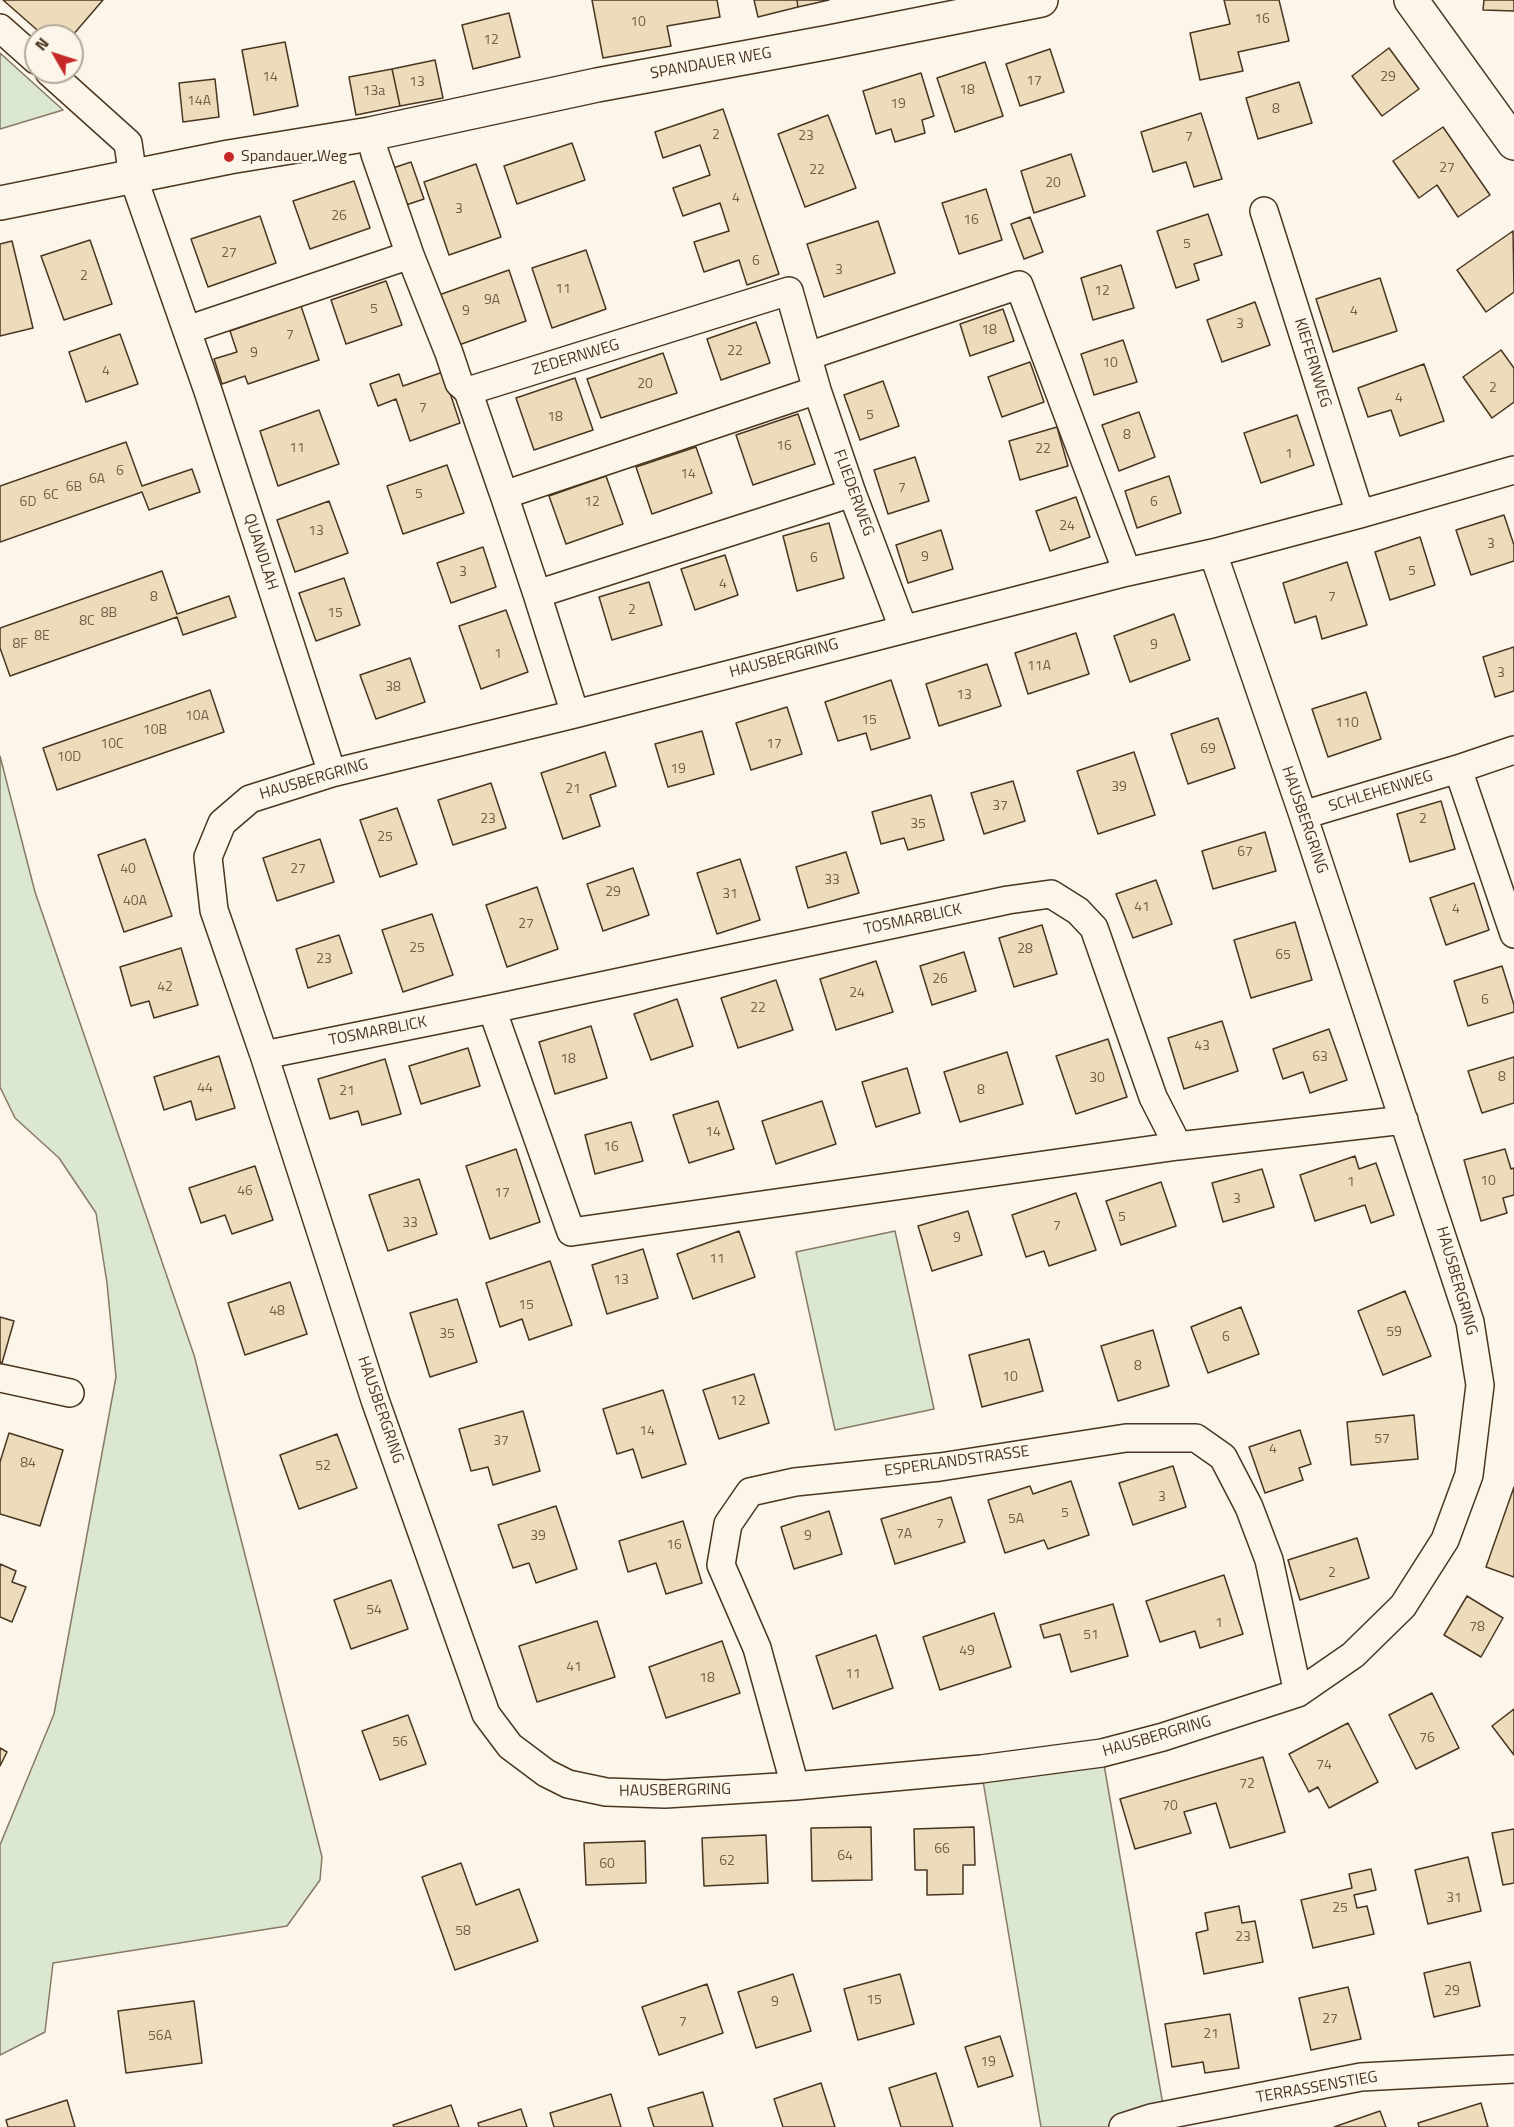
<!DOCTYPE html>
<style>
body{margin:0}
#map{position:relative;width:1514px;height:2127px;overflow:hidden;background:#fbf6e9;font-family:"Titillium Web",sans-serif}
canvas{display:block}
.north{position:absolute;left:24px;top:24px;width:60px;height:60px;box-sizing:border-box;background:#fbf6e9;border:2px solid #b4a999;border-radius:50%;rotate:309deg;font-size:16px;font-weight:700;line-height:24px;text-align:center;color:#4a3520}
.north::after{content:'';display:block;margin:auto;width:21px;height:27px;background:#c62828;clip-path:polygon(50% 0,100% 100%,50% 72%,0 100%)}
</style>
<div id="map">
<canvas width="1514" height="2127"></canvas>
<div class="north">N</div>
</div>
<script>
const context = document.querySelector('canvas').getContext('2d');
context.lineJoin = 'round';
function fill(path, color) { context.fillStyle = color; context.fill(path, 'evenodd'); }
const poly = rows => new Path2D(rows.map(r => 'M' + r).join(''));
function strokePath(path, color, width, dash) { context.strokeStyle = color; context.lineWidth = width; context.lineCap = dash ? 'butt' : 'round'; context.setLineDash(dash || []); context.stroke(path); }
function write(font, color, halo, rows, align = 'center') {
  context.font = font + ' "Titillium Web",sans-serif'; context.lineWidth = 4.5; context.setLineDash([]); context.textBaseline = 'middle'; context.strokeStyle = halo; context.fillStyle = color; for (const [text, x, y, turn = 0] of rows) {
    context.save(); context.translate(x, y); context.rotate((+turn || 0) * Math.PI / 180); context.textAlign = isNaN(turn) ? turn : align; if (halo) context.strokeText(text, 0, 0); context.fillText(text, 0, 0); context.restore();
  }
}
const green = poly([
 [0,53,63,110,0,129,0,53],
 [0,756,35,892,194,1355,322,1857,320,1880,287,1926,53,1963,45,2032,0,2055,0,1845,54,1714,116,1377,107,1283,96,1213,59,1158,15,1118,0,1087,0,756],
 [895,1231,934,1409,835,1430,796,1252,895,1231],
 [1102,1753,1163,2105,1172,2127,1041,2127,981,1769,1102,1753]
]);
fill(green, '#dce7d0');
strokePath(green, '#887966', 1.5);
const building = poly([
 [3,0,103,0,72,36,44,36,3,0],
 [592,0,717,0,720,17,667,26,671,46,603,58,592,0],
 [754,0,797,0,798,7,758,17,754,0],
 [797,0,829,0,798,7,797,0],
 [1224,0,1279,0,1289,41,1238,52,1243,71,1200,80,1190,33,1230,24,1224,0],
 [1484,0,1514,0,1514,11,1483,10,1484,0],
 [509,13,520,57,473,69,462,25,509,13],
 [285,42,298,106,254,115,242,50,285,42],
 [1389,48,1419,89,1382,116,1352,76,1389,48],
 [1050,49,1064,92,1020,106,1006,64,1050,49],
 [435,60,443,98,400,106,392,69,435,60],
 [985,62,1003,116,955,132,937,78,985,62],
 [392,69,400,106,356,115,349,77,392,69],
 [921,73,934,116,922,120,925,133,895,142,891,129,876,134,863,91,921,73],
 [215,79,219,117,183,122,179,83,215,79],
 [1299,82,1312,123,1258,139,1246,98,1299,82],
 [723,109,779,274,747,285,739,260,704,272,694,242,729,231,720,203,683,216,673,188,710,175,700,145,663,158,655,132,723,109],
 [1201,113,1222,179,1194,187,1186,162,1153,172,1141,132,1201,113],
 [828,115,856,188,805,207,778,134,828,115],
 [1443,127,1490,195,1458,217,1437,185,1419,198,1393,161,1443,127],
 [572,143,585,180,517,204,504,166,572,143],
 [1071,154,1085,196,1034,213,1021,171,1071,154],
 [411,162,424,199,400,207,387,170,411,162],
 [476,164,501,237,449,255,424,182,476,164],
 [354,181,370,228,310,249,293,201,354,181],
 [986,189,1002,240,959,254,942,203,986,189],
 [1208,214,1222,255,1194,264,1199,280,1176,288,1157,231,1208,214],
 [260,216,276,263,208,287,191,239,260,216],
 [1030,217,1043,252,1024,259,1011,224,1030,217],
 [878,221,895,273,824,297,807,244,878,221],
 [1513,231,1514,292,1486,312,1457,270,1513,231],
 [90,240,112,304,64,320,41,256,90,240],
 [12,241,33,328,0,336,0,244,12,241],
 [586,250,606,309,552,328,532,268,586,250],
 [1121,265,1134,308,1093,320,1081,278,1121,265],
 [509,270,526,321,456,346,439,295,509,270],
 [1380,278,1397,331,1333,352,1316,299,1380,278],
 [386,281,402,325,346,344,331,300,386,281],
 [1255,302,1270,345,1222,362,1207,320,1255,302],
 [301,306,319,360,248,384,245,376,222,384,214,359,237,352,230,331,301,306],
 [1003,309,1014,341,970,356,960,324,1003,309],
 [756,322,770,363,721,380,707,339,756,322],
 [120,334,138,384,86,402,69,352,120,334],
 [1123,340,1137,382,1094,395,1081,354,1123,340],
 [1501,350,1514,368,1514,402,1492,418,1463,377,1501,350],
 [663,353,677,393,601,418,587,379,663,353],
 [1030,362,1044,402,1002,417,988,377,1030,362],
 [1424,364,1444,421,1400,436,1391,410,1368,417,1358,388,1424,364],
 [443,372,460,423,410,441,396,399,378,406,370,384,399,374,403,386,443,372],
 [575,378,593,430,534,450,516,398,575,378],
 [883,381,899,426,860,440,844,395,883,381],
 [319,410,339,464,278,486,260,431,319,410],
 [1139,412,1155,457,1119,471,1102,425,1139,412],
 [798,414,815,464,753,485,736,435,798,414],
 [1297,415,1314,465,1261,483,1244,433,1297,415],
 [1057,427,1068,466,1020,480,1009,441,1057,427],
 [126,442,142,486,192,469,200,492,149,510,142,492,0,542,0,486,126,442],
 [696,447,712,493,652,514,636,467,696,447],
 [915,457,929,501,888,514,874,470,915,457],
 [447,465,464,513,403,534,387,486,447,465],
 [606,476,623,524,566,544,549,496,606,476],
 [1169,476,1181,513,1137,528,1125,491,1169,476],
 [1076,497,1090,537,1050,551,1036,511,1076,497],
 [329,501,348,553,295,572,277,520,329,501],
 [1504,515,1514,545,1514,561,1471,575,1456,530,1504,515],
 [829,523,844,578,797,591,783,536,829,523],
 [941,530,953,569,908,583,896,545,941,530],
 [1420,537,1435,585,1390,600,1375,552,1420,537],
 [483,547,496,587,451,603,437,563,483,547],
 [725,555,738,595,695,610,681,569,725,555],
 [1347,562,1367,625,1322,639,1316,616,1295,623,1283,583,1347,562],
 [162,571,177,614,229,596,236,617,183,635,177,617,10,676,0,648,0,628,162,571],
 [344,578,360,625,316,641,299,593,344,578],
 [649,582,662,625,612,640,599,597,649,582],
 [506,610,528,672,481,689,459,626,506,610],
 [1174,614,1190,660,1130,682,1114,636,1174,614],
 [1076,633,1089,674,1028,694,1015,653,1076,633],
 [1514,647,1514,691,1495,697,1483,657,1514,647],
 [410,658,425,702,376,719,360,675,410,658],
 [987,664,1001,706,939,726,926,684,987,664],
 [891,680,910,738,871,750,866,733,838,741,825,702,891,680],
 [210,690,224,732,57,790,43,748,210,690],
 [1366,692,1381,739,1328,757,1312,709,1366,692],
 [787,707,802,754,751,770,736,723,787,707],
 [1218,718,1235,768,1188,784,1171,734,1218,718],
 [702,731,714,774,668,787,655,744,702,731],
 [605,752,616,786,590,795,600,826,563,839,541,773,605,752],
 [1134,752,1155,815,1098,834,1077,771,1134,752],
 [1013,781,1025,821,984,834,971,793,1013,781],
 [491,783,506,828,453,845,438,800,491,783],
 [931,795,944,840,908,850,904,838,881,844,872,812,931,795],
 [1441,801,1455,849,1410,862,1397,814,1441,801],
 [397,808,417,864,380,877,360,820,397,808],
 [1265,832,1276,871,1213,889,1202,851,1265,832],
 [145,839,172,916,124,932,98,855,145,839],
 [320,839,334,882,277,901,263,858,320,839],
 [846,852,859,893,808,908,796,867,846,852],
 [740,859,760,920,717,934,697,873,740,859],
 [633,868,649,915,603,931,587,884,633,868],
 [1156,880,1172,924,1133,938,1116,894,1156,880],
 [1474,883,1489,930,1446,945,1430,898,1474,883],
 [537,887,558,949,507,967,486,905,537,887],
 [432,914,453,975,403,992,382,930,432,914],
 [1295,922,1312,980,1251,998,1234,940,1295,922],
 [1042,925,1057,974,1014,987,999,938,1042,925],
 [339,935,352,973,308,988,296,949,339,935],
 [181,948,198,1005,154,1018,149,1001,131,1006,120,967,181,948],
 [964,952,976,991,932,1005,920,966,964,952],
 [876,961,893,1012,836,1030,820,979,876,961],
 [1502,966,1514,1005,1514,1012,1468,1026,1454,981,1502,966],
 [776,980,793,1030,738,1048,721,998,776,980],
 [677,999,693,1046,651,1060,634,1014,677,999],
 [1222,1021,1238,1071,1184,1089,1168,1038,1222,1021],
 [591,1026,607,1078,555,1094,539,1042,591,1026],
 [1329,1029,1347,1080,1310,1093,1303,1072,1283,1079,1273,1049,1329,1029],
 [1108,1039,1127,1097,1076,1114,1056,1056,1108,1039],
 [468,1048,480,1086,421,1104,409,1066,468,1048],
 [1007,1052,1023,1104,960,1122,944,1072,1007,1052],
 [219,1056,235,1108,196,1120,191,1101,164,1110,154,1077,219,1056],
 [1514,1057,1514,1103,1482,1113,1468,1071,1514,1057],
 [385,1059,401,1114,362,1125,358,1111,330,1119,318,1079,385,1059],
 [907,1068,920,1113,876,1127,862,1082,907,1068],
 [718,1101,734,1149,689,1163,673,1115,718,1101],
 [822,1101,836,1144,776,1164,762,1121,822,1101],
 [631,1122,643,1161,595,1174,585,1135,631,1122],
 [516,1149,540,1222,490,1239,466,1166,516,1149],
 [1505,1149,1511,1169,1514,1168,1514,1195,1503,1198,1507,1213,1481,1221,1464,1160,1505,1149],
 [1355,1156,1359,1169,1376,1163,1394,1215,1371,1223,1365,1205,1315,1221,1300,1175,1355,1156],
 [255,1166,273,1220,232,1234,225,1215,201,1223,189,1188,255,1166],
 [1262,1169,1274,1207,1223,1222,1212,1183,1262,1169],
 [419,1179,437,1234,388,1251,369,1195,419,1179],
 [1161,1182,1176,1226,1121,1245,1106,1201,1161,1182],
 [1076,1193,1096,1250,1049,1266,1044,1251,1026,1257,1012,1215,1076,1193],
 [968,1211,982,1255,932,1271,918,1226,968,1211],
 [739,1231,755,1277,693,1299,677,1254,739,1231],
 [643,1249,658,1298,607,1314,592,1265,643,1249],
 [550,1261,572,1325,529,1340,522,1319,500,1327,486,1283,550,1261],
 [290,1282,307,1334,245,1355,228,1303,290,1282],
 [1405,1291,1431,1356,1383,1375,1358,1311,1405,1291],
 [457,1299,477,1362,430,1377,410,1313,457,1299],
 [1241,1307,1259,1354,1208,1373,1191,1327,1241,1307],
 [0,1317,14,1321,2,1363,0,1362,0,1317],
 [1153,1330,1169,1386,1118,1401,1101,1346,1153,1330],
 [1029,1339,1043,1391,982,1407,969,1355,1029,1339],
 [754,1374,769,1423,719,1439,703,1390,754,1374],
 [663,1390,686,1464,642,1478,633,1449,617,1454,603,1409,663,1390],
 [523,1411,540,1471,493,1485,488,1467,471,1471,459,1429,523,1411],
 [1414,1415,1418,1459,1351,1465,1347,1422,1414,1415],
 [1300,1430,1311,1464,1299,1468,1303,1480,1265,1493,1249,1447,1300,1430],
 [9,1433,63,1450,40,1526,0,1514,0,1462,9,1433],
 [337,1434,357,1488,299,1509,280,1455,337,1434],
 [1173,1466,1186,1507,1133,1525,1119,1483,1173,1466],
 [1071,1481,1089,1535,1048,1549,1044,1540,1005,1553,988,1500,1030,1486,1033,1494,1071,1481],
 [1514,1487,1514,1577,1486,1567,1514,1487],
 [951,1497,965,1542,895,1564,881,1519,951,1497],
 [556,1506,577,1569,536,1583,529,1563,513,1568,498,1525,556,1506],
 [829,1511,842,1554,794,1569,781,1527,829,1511],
 [683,1521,702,1583,666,1594,656,1563,628,1572,619,1541,683,1521],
 [1357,1538,1369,1578,1300,1600,1288,1560,1357,1538],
 [0,1564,16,1571,12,1582,26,1587,12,1622,0,1617,0,1564],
 [1224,1575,1243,1634,1200,1648,1195,1631,1160,1642,1146,1601,1224,1575],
 [391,1580,408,1629,351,1649,334,1600,391,1580],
 [1467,1596,1503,1618,1481,1657,1444,1635,1467,1596],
 [1113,1604,1128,1656,1071,1672,1060,1634,1044,1638,1040,1625,1113,1604],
 [994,1613,1011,1667,940,1690,923,1637,994,1613],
 [597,1621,615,1677,537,1702,519,1646,597,1621],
 [876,1635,893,1688,833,1709,816,1656,876,1635],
 [722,1641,740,1693,666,1718,649,1667,722,1641],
 [1432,1693,1459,1748,1416,1769,1389,1715,1432,1693],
 [1514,1709,1514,1755,1492,1726,1514,1709],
 [408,1715,426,1764,380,1780,362,1731,408,1715],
 [1348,1723,1378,1782,1329,1808,1318,1787,1309,1792,1289,1754,1348,1723],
 [0,1748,7,1752,0,1766,0,1748],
 [1263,1757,1285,1832,1230,1848,1216,1803,1184,1812,1191,1833,1135,1849,1120,1799,1263,1757],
 [871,1827,872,1880,812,1881,811,1828,871,1827],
 [974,1827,975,1865,963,1865,963,1894,927,1895,927,1870,915,1870,914,1829,974,1827],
 [1514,1829,1514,1883,1503,1885,1492,1833,1514,1829],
 [766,1835,768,1883,704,1886,702,1838,766,1835],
 [645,1841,646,1883,586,1885,584,1843,645,1841],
 [1468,1857,1481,1911,1428,1924,1415,1870,1468,1857],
 [461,1863,476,1905,519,1889,538,1941,455,1970,422,1877,461,1863],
 [1371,1869,1376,1890,1354,1895,1357,1908,1367,1906,1374,1934,1313,1948,1301,1900,1352,1888,1349,1874,1371,1869],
 [1239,1906,1242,1923,1255,1921,1263,1962,1204,1974,1196,1933,1208,1930,1205,1913,1239,1906],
 [1470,1962,1480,2006,1434,2017,1424,1973,1470,1962],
 [793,1974,811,2031,756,2048,738,1992,793,1974],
 [900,1974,914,2024,858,2040,844,1989,900,1974],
 [707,1984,723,2033,659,2055,642,2007,707,1984],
 [1348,1987,1361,2039,1311,2050,1299,1998,1348,1987],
 [194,2001,202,2063,126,2073,118,2011,194,2001],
 [1230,2014,1239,2068,1205,2073,1203,2062,1172,2067,1165,2024,1230,2014],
 [1000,2036,1013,2076,978,2087,965,2047,1000,2036],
 [936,2073,953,2127,901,2127,889,2088,936,2073],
 [821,2083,835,2127,783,2127,774,2099,821,2083],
 [703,2092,713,2127,654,2127,648,2108,703,2092],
 [611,2094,621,2127,554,2127,550,2113,611,2094],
 [67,2100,75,2127,8,2127,6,2120,67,2100],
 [1481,2103,1488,2127,1419,2127,1418,2123,1481,2103],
 [451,2105,459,2127,394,2127,393,2125,451,2105],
 [521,2109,527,2127,479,2127,478,2123,521,2109],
 [1380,2111,1386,2127,1334,2127,1380,2111]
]);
fill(building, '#ecdcbc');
strokePath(building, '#4a3520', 1.5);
const street = poly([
 [0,28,36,60],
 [49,72,128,143,133,177,208,391,332,773],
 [370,134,375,154,410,255,449,353,459,383,468,391],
 [1264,211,1360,514],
 [187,330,410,255],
 [808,356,1019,285,1127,572],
 [504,495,468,391,789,291,817,390,852,493,903,628],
 [1213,553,1303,815,1470,1322,1480,1385,1469,1475,1445,1540,1403,1606,1353,1655,1298,1693,1163,1737,1102,1753,981,1769,795,1786,665,1794,606,1792,568,1784,546,1773,510,1746,486,1714,375,1400,264,1055,214,910,208,857,222,823,250,799,332,773,575,714,1127,572,1213,553,1360,514,1514,470],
 [537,594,504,495,817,390],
 [575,714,537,594,852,493],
 [1458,769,1514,750],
 [1303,815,1458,769,1514,934],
 [492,1009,571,1232,1178,1146],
 [264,1055,492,1009,1008,900,1051,894,1078,911,1094,928,1153,1097,1178,1146,1404,1120],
 [0,1378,70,1393],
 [795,1786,757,1648,721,1565,728,1524,750,1492,795,1482,940,1467,1126,1438,1196,1438,1223,1457,1249,1507,1269,1560,1298,1693],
 [1123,2127,1151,2118,1361,2077,1514,2069]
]);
const secondary = poly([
 [1411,0,1514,143],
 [0,203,229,157,370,134,597,85,830,42,1041,0]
]);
strokePath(street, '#4a3520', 30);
strokePath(secondary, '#4a3520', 36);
strokePath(street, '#fbf6e9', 27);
strokePath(secondary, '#fbf6e9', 33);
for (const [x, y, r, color] of [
 [229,157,6,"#c62828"]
]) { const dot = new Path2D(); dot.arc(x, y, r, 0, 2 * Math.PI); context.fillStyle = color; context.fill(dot); strokePath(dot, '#fbf6e9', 2); }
write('14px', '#725f47', null, [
 ["16",1262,20],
 ["10",638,23],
 ["12",491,41],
 ["14",270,78],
 ["29",1388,78],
 ["17",1034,82],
 ["13",417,83],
 ["18",967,91],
 ["13a",374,92],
 ["14A",199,102],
 ["19",898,105],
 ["8",1276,110],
 ["2",716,136],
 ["23",806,137],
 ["7",1189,138],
 ["27",1447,169],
 ["22",817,171],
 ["20",1053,184],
 ["4",736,199],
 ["3",459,210],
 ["26",339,217],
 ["16",971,221],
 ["5",1187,245],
 ["27",229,254],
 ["6",756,262],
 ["3",839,271],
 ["2",84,277],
 ["11",563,290],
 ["12",1102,292],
 ["9A",492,301],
 ["5",374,310],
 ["9",466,312],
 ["4",1354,312],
 ["3",1240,325],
 ["18",989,331],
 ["7",290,336],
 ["22",735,352],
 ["9",254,354],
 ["10",1110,364],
 ["4",106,372],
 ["20",645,385],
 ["2",1493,389],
 ["4",1399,399],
 ["7",423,409],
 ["5",870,416],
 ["18",555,418],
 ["8",1127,436],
 ["16",784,447],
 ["11",297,449],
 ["22",1043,450],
 ["1",1289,455],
 ["6",120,472],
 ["14",688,475],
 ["6A",97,480],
 ["6B",74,488],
 ["7",902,489],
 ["5",419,495],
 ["6C",51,496],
 ["6D",28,503],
 ["12",592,503],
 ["6",1154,503],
 ["24",1067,527],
 ["13",316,532],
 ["3",1491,545],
 ["9",925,558],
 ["6",814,559],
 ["5",1412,572],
 ["3",463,573],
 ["4",723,585],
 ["8",154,598],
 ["7",1332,598],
 ["2",632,611],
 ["8B",109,614],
 ["15",335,614],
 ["8C",87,622],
 ["8E",42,637],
 ["8F",20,645],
 ["9",1154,646],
 ["1",498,655],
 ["11A",1039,667],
 ["3",1501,674],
 ["38",393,688],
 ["13",964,696],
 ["10A",197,717],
 ["15",869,721],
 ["110",1347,724],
 ["10B",155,731],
 ["10C",112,745],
 ["17",774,745],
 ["69",1208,750],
 ["10D",69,758],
 ["19",678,770],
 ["39",1119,788],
 ["21",573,790],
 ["37",1000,807],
 ["23",488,820],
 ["2",1423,820],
 ["35",918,825],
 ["25",385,838],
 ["67",1245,853],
 ["40",128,870],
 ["27",298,870],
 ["33",832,881],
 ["29",613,893],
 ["31",730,895],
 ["40A",135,902],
 ["41",1142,908],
 ["4",1456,910],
 ["27",526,925],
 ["25",417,949],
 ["28",1025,950],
 ["65",1283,956],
 ["23",324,960],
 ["26",940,980],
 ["42",165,988],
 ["24",857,994],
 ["6",1485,1001],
 ["22",758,1009],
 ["43",1202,1047],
 ["63",1320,1058],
 ["18",568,1060],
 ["8",1502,1078],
 ["30",1097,1079],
 ["44",205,1089],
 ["8",981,1091],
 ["21",347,1092],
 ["14",713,1133],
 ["16",611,1148],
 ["10",1488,1182],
 ["1",1351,1183],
 ["46",245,1192],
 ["17",502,1194],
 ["3",1237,1200],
 ["5",1122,1218],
 ["33",410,1224],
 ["7",1057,1227],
 ["9",957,1239],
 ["11",717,1260],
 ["13",621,1281],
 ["15",526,1306],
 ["48",277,1312],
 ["59",1394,1333],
 ["35",447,1335],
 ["6",1226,1338],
 ["8",1138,1367],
 ["10",1010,1378],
 ["12",738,1402],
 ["14",647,1432],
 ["57",1382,1440],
 ["37",501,1442],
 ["4",1273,1450],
 ["84",28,1464],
 ["52",323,1467],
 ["3",1162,1498],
 ["5",1065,1514],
 ["5A",1016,1520],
 ["7",940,1525],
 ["7A",904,1535],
 ["39",538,1537],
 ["9",808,1537],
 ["16",674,1546],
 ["2",1332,1574],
 ["54",374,1611],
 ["1",1219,1624],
 ["78",1477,1628],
 ["51",1091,1636],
 ["49",967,1652],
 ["41",574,1668],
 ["11",853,1675],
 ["18",707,1679],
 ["76",1427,1739],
 ["56",400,1743],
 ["74",1324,1766],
 ["72",1247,1785],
 ["70",1170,1807],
 ["66",942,1850],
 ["64",845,1857],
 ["62",727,1862],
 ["60",607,1865],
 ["31",1454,1899],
 ["25",1340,1909],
 ["58",463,1932],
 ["23",1243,1938],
 ["29",1452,1992],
 ["15",874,2001],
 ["9",775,2003],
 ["27",1330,2020],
 ["7",683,2023],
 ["21",1211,2035],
 ["56A",160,2037],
 ["19",988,2063]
]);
write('16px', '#4a3520', '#fbf6e9', [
 ["SPANDAUER WEG",711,64,-10],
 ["ZEDERNWEG",576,358,-17],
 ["KIEFERNWEG",1312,363,73],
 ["FLIEDERWEG",853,493,70],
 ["QUANDLAH",260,552,72],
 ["HAUSBERGRING",784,659,-15],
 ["HAUSBERGRING",314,780,-16],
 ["SCHLEHENWEG",1381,792,-17],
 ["HAUSBERGRING",1304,820,71],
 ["TOSMARBLICK",913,920,-12],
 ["TOSMARBLICK",378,1032,-11],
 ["HAUSBERGRING",1456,1281,74],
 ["HAUSBERGRING",380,1410,71],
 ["ESPERLANDSTRASSE",957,1462,-8],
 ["HAUSBERGRING",1157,1737,-16],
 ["HAUSBERGRING",675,1791,-1],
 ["TERRASSENSTIEG",1317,2088,-10]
]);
write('16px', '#4a3520', '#fbf6e9', [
 ["Spandauer Weg",241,157]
], 'left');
</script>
